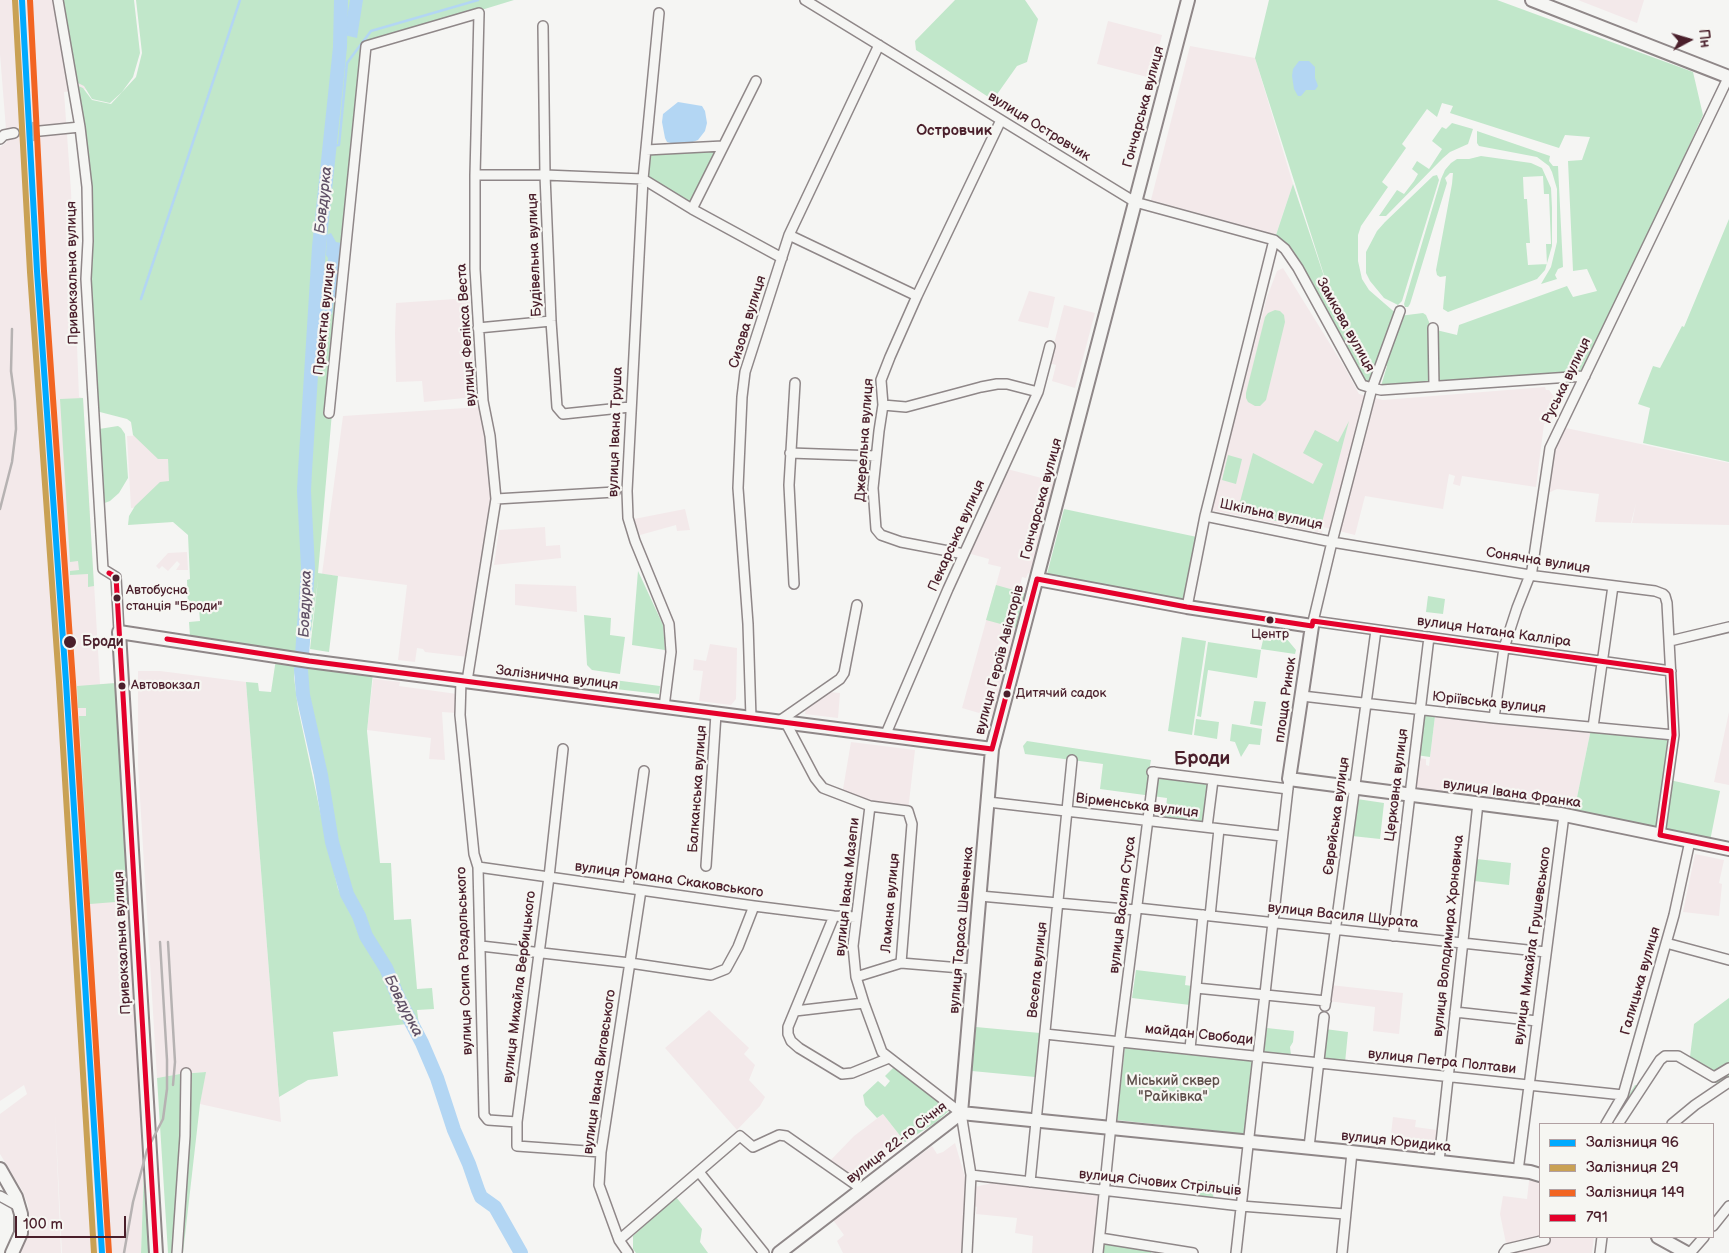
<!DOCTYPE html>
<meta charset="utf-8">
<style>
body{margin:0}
#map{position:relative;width:1729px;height:1253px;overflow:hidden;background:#f5f5f3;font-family:"Balsamiq Sans",sans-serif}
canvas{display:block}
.legend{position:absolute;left:1539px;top:1123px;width:175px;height:115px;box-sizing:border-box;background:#f6f6f2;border:1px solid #b1a0a2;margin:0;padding:6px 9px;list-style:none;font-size:15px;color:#4a1f2b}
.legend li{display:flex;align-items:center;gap:10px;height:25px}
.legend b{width:25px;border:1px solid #b1a0a2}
.north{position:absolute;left:1664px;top:15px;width:50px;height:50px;-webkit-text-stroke:4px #f6f6f2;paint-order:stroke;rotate:84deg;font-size:14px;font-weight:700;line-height:20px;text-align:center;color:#4a1f2b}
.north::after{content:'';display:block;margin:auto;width:18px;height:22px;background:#4a1f2b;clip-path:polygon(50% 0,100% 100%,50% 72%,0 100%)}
.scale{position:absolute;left:15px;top:1216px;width:111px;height:22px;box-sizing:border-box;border:2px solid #4a1f2b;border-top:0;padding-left:6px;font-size:15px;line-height:18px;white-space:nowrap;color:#4a1f2b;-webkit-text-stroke:4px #f6f6f2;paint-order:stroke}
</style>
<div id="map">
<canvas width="1729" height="1253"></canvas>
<ul class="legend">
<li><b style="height:6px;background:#0af"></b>Залізниця 96</li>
<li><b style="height:6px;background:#c9a154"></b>Залізниця 29</li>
<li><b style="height:6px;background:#f26522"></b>Залізниця 149</li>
<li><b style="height:6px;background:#e4002b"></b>791</li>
</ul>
<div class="north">Пн</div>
<div class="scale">100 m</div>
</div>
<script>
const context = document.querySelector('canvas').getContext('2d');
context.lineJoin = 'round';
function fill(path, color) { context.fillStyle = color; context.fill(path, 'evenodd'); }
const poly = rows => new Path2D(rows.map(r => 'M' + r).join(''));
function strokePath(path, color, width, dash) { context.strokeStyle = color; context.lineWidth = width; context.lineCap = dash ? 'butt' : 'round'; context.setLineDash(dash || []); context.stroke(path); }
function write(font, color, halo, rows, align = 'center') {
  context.font = font + ' "Balsamiq Sans",sans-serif'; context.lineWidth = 4.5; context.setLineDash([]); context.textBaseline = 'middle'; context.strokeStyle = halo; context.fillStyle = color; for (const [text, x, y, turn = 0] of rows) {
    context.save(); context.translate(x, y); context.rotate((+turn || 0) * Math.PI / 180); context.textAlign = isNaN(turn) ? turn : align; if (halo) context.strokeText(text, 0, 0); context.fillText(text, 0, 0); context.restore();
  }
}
fill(poly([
 [0,0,108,0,115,86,64,92,71,191,79,397,83,398,100,684,116,683,144,1167,141,1253,62,1253,55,1112,61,1253,19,1253,23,1248,28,1233,30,1223,28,1205,23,1192,0,1154,0,1114,27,1094,24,1085,0,1101,0,147,7,142,0,54],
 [1578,0,1644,0,1637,23],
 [1108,21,1162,35,1151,78,1097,64],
 [1190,46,1255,58,1293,184,1276,235,1151,200],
 [1283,268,1345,368,1359,394,1383,400,1545,387,1546,390,1549,390,1560,405,1550,423,1544,424,1536,487,1462,476,1460,486,1453,484,1455,476,1449,474,1443,509,1365,496,1355,535,1323,527,1322,533,1211,510,1267,297,1277,271],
 [1029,291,1055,297,1048,328,1018,321],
 [470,298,475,397,424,402,422,381,396,382,395,333,396,303],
 [1064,305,1095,313,1075,388,1052,381,1056,365,1049,363],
 [481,407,487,436,492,499,468,657,425,652,423,649,417,648,415,662,398,660,407,585,322,574,343,416],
 [1566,428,1729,463,1729,525,1632,523,1636,503,1631,523,1595,522,1599,494,1557,489,1548,493,1555,449],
 [167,434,171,505,131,508,127,436],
 [1007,469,1057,482,1033,575,1028,573,1026,578,1022,577,1020,586,1029,589,996,718,962,708,1001,567,988,564,989,559,971,554,973,544],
 [685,509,690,530,677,531,676,525,640,535,634,519],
 [545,527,546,546,560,545,561,558,494,565,499,530],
 [187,552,188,570,176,570,180,564,177,561,168,571,162,566,159,569,156,566,168,553],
 [515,584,576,586,577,612,515,605],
 [710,644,737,648,736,699,731,705,699,701,703,671,693,670,694,659,706,661],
 [138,671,160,671,246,682,281,1122,200,1104,205,1072,180,1074,157,1078,138,765],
 [373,679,400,682,399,686,457,694,457,713,442,712,445,760,429,759,431,738,367,730],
 [829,692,840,693,838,718,805,714,806,708],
 [1729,712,1729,785,1714,782],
 [1435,716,1591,729,1574,812,1561,809,1561,807,1489,798,1490,786,1480,785,1478,797,1414,788,1418,758,1426,759,1426,765,1429,766],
 [851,742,915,750,908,811,842,795],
 [1695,854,1724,860,1719,883,1722,884,1719,916,1683,912],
 [1330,985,1403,993,1399,1034,1373,1031,1375,1007,1328,1001],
 [709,1010,749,1048,744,1054,755,1065,749,1080,765,1097,760,1106,737,1130,665,1048],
 [883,1114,905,1142,853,1182,827,1164,854,1136],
 [1393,1117,1416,1120,1415,1127,1437,1130,1435,1148,1433,1149,1435,1152,1429,1157,1427,1154,1424,1156,1413,1155,1413,1151,1398,1150,1398,1144,1390,1143],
 [955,1143,965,1177,963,1253,843,1253,837,1241,844,1235,833,1220,932,1146,937,1154,943,1152],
 [1529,1181,1540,1181,1540,1237,1594,1237,1592,1253,1508,1253,1500,1214,1503,1196,1527,1199],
 [992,1183,1101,1194,1093,1253,1032,1253,1033,1236,1015,1233,1017,1218,976,1214,977,1207,974,1206,975,1187]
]), '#f3e9ea');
fill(poly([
 [61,0,134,0,140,53,133,77,122,92,110,103,92,99,84,86,76,82],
 [136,0,514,0,364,46,318,573,338,576,329,652,310,649,318,580,308,655,190,636,189,622,200,621,199,608,188,609,187,580,190,579,188,535,173,522,128,525,129,516,135,506,160,482,169,481,168,459,158,459,133,435,131,422,127,419,96,411,76,85,83,88,92,100,111,104,136,77,142,53],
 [955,0,1025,0,1038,19,1027,62,1017,66,993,100,916,50,915,41],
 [1269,0,1497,0,1693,72,1703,115,1607,326,1583,373,1381,386,1387,366,1381,364,1370,383,1364,381,1302,266,1288,246,1276,235,1293,184,1330,294,1255,58],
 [1442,103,1453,106,1450,113,1559,148,1565,135,1590,137,1582,160,1568,161,1573,271,1587,269,1597,291,1573,297,1567,286,1459,325,1457,335,1432,329,1426,315,1423,313,1399,316,1369,290,1362,279,1358,261,1358,235,1361,226,1388,187,1382,182,1406,148,1402,144,1427,109,1437,117],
 [1452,123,1473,129,1468,144,1450,152,1443,158,1386,216,1379,216,1397,190,1404,194,1414,181,1418,174,1412,169,1417,161,1429,169,1442,149,1432,141,1442,127,1446,129],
 [1477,131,1550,156,1549,161,1553,166,1558,166,1563,267,1558,269,1555,275,1557,279,1541,284,1551,267,1557,242,1557,189,1552,172,1549,166,1537,157,1479,146,1477,143],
 [720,149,691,206,645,177,647,152],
 [1481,156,1531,163,1542,168,1551,188,1552,208,1552,246,1545,270,1537,279,1448,312,1443,309,1446,276,1440,277,1437,275,1436,270,1452,184,1453,173,1450,173,1445,178,1447,183,1410,304,1408,307,1405,307,1404,304,1441,179,1445,170,1451,163,1457,159,1469,159],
 [1543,176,1544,194,1549,194,1551,244,1546,244,1547,264,1528,265,1526,243,1530,243,1527,199,1524,199,1523,177],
 [1437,175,1439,180,1402,301,1398,305,1384,298,1370,281,1366,273,1366,252,1377,231,1385,222,1433,176],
 [1729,219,1729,462,1643,443,1650,408,1638,404,1653,366,1660,368,1682,326,1684,327],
 [1275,310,1280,311,1284,315,1285,322,1266,400,1260,406,1255,406,1248,402,1246,398,1246,393,1265,317,1268,313],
 [83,398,94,586,88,587,88,574,70,575,70,571,79,570,78,561,70,562,60,399],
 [1349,421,1320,530,1237,513,1253,453,1313,484,1323,464,1303,453,1315,430,1338,442],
 [118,426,121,428,125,434,128,478,119,493,110,501,102,504,99,429],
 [1228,455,1242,459,1236,484,1222,480],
 [1064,509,1197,537,1184,601,1047,574],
 [638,571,663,625,665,650,632,645],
 [996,585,1028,594,1019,629,986,620],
 [1428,596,1445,599,1443,614,1426,612],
 [584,615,611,618,610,635,625,637,620,674,592,670,587,665],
 [1271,636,1286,638,1296,650,1295,654,1261,649,1263,640,1271,641],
 [1182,637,1206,641,1192,735,1168,731],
 [1208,642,1261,650,1257,678,1208,670,1201,717,1197,716],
 [276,659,296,662,294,677,298,708,323,825,338,889,354,919,365,946,387,980,407,1024,333,1032,338,1076,308,1080,279,1097,246,682,258,683,259,691,271,692],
 [297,662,373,672,367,731,380,863,391,863,394,920,411,919,417,989,432,988,434,1009,417,1010,420,1032,441,1077,456,1129,471,1162,480,1189,483,1194,497,1206,512,1229,524,1253,519,1253,507,1230,494,1209,479,1198,476,1191,464,1156,451,1131,435,1079,388,979,366,945,359,926,340,888,331,856,300,708,296,677],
 [591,677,660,686,659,694,590,686],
 [116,683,128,901,90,904,79,716,86,716,86,708,78,708,77,686],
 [1254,701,1266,702,1262,726,1250,724],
 [1421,714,1435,716,1430,757,1416,755],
 [1196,719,1219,722,1217,739,1194,735],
 [1232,724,1262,729,1260,745,1249,744,1241,757,1235,742,1230,741],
 [1591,729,1671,737,1665,779,1720,791,1710,841,1574,812],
 [1027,741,1151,760,1149,771,1213,780,1208,823,1165,818,1167,798,1100,789,1103,764,1025,754,1023,746],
 [1357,799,1384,803,1380,839,1352,836],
 [1477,859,1511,863,1509,885,1474,881],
 [1136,970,1186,976,1185,985,1192,986,1190,1005,1132,998],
 [1729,998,1729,1076,1718,1083,1714,1083,1678,1061,1669,1060,1665,1062,1624,1124,1610,1124,1635,1085,1639,1085,1663,1053,1675,1051,1690,1057,1694,1024],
 [976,1027,1040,1033,1035,1077,972,1071],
 [1267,1028,1294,1031,1293,1042,1290,1047,1291,1055,1264,1052],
 [1325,1029,1348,1032,1345,1063,1321,1061],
 [1125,1046,1252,1061,1244,1134,1117,1120],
 [896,1065,950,1110,935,1123,905,1142,883,1114,877,1118,865,1105,863,1095,878,1081,885,1087,890,1081,885,1076],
 [206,1072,200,1104,183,1253,168,1253,157,1078,180,1074],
 [144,1167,149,1253,141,1253],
 [1198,1180,1214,1182,1213,1199,1196,1197],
 [676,1197,702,1229,700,1242,708,1253,636,1253,633,1249,633,1236],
 [1100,1238,1153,1247,1151,1253,1098,1253]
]), '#c1e7ca');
fill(poly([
 [350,0,363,0,357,38,344,35],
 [1299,61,1309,61,1315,67,1315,78,1318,86,1315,90,1306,90,1301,96,1298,96,1294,89,1292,76,1293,69],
 [678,102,702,106,705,111,707,123,705,131,698,140,690,143,678,145,667,142,665,138,662,122,663,114],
 [331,233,336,242,341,243,340,254,336,296,334,299,332,314,325,319,322,317,323,294,328,258,326,255,327,235]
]), '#b3d6f3');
strokePath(poly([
 [329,147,339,145,347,63,371,31,478,0],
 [141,299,240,0]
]), '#b3d6f3', 2.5);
strokePath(poly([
 [341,0,340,47,319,247,305,471,304,491,308,568,301,670,303,695,321,775,332,842,347,894,359,916,366,936,386,968,399,999,422,1043,437,1078,454,1130,469,1164,478,1190,481,1197,495,1207,521,1253]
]), '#b3d6f3', 14);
strokePath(poly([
 [14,133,40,131]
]), '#d3cacb', 9, [9, 4.5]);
const street = poly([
 [58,0,80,127,87,187,88,241,86,279,103,569,116,577,119,632],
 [805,0,1135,202,1274,240,1285,249,1298,268,1362,385,1372,388,1332,542,1312,626],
 [659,13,643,179,627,491,628,518,635,541,669,624,671,652,664,707],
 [543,26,545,175,551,321,557,407,563,414,630,407],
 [40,131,80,127],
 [0,139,4,135,14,133],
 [646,150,723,146],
 [475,175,545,175,643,179,692,209,782,258],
 [692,209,756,81],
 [789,235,917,296],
 [1400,311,1372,388,1381,390,1585,376],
 [478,328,551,321],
 [1433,328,1434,386],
 [883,405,906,407,981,387,997,384,1007,384,1038,392],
 [329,413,366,46,479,13,475,175,475,269,483,401,490,436,496,499,467,681],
 [790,453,876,456],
 [496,499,615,492],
 [1205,516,1332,542,1536,576,1655,591,1663,594,1665,596,1667,603,1674,735,1660,835],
 [964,554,901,542,881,535,876,529,873,488,879,431,883,405,881,380,890,357,917,296,1001,120],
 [794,584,789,485,795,383],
 [1187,607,1205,516,1274,240],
 [1313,621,1671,671],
 [1670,641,1729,627],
 [461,680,460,715,474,854,478,867,484,1115,488,1120,517,1122],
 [1302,696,1494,718,1674,735],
 [751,718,748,624,738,488,742,397,745,372,789,235,879,45],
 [1494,718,1504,648,1517,608,1532,570,1550,448,1729,76],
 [778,722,840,679,844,673,857,605],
 [786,723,815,778,823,788,870,806,853,946,856,977,864,1003,882,1052,961,1113,971,1175,967,1253],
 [1593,727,1613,586],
 [885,736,948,589,1038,392,1050,346],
 [563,749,549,877,517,1122,517,1146,601,1152],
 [1152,772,1288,789],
 [988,802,1282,836],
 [870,806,908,811,912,824,901,963,973,969],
 [1207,827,1213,780],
 [706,866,716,714],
 [478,867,754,906,834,916,856,917],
 [628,888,644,771],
 [980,896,1136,910],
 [1137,908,1546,952],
 [834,916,788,1027,788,1034,791,1041,799,1048,842,1074,852,1073,889,1058],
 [1210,916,1219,829],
 [1393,936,1429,637],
 [1666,943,1729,960],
 [481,946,630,963,711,975,726,969,738,947,754,906],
 [856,977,901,963],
 [1196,988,1326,1001],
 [1325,1006,1376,630],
 [795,1011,864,1003],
 [1455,1012,1537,1021],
 [1045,1034,1623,1095],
 [1190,1049,1203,915],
 [1606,1124,1623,1095,1674,915,1690,841],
 [1618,1124,1660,1060,1665,1056,1678,1056,1714,1077,1729,1068],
 [1672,1124,1695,1105,1729,1082],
 [1309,1147,1324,1017],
 [1439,1161,1478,803],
 [1518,1171,1564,815],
 [699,1172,764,1253],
 [971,1175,1241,1206,1345,1214],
 [1030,1182,1072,760],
 [0,1196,20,1207],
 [1713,1226,1729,1206],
 [1100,1238,1193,1253],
 [619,1240,740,1136,753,1147,779,1135,786,1136,862,1189],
 [177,1253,185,1136,186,1073],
 [628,1253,619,1240,599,1185,601,1152,641,890],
 [1098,1253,1119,1046,1154,772],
 [1236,1253,1289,779],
 [1342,1253,1352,1152],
 [1504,1253,1507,1249,1545,1240],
 [1600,1253,1602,1237],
 [1690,1253,1704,1237]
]);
const secondary = poly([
 [1532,0,1729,77],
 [1037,579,1187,607,1312,626,1289,779,1560,814,1729,849],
 [961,1113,992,749,1188,0],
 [0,1169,16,1197,21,1214,21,1233,12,1253],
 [1658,1237,1687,1253],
 [156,1253,119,632,309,661,992,749],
 [779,1253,961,1113,1342,1151,1530,1172,1540,1175]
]);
strokePath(street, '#8f8788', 12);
strokePath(secondary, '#8f8788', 16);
strokePath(street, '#f5f5f3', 9);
strokePath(secondary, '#f5f5f3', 12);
strokePath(poly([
 [33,123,34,140],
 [0,509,12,462,16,429,15,401,11,371,12,329],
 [168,942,175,1062,173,1085],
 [124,1253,133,1202,147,1150,163,1119,167,1089,167,1060,160,942]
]), '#b6b2b2', 2.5);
strokePath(poly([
 [109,573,116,577,156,1253],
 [167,639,309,661,992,749,1037,579,1187,607,1312,626,1313,621,1671,671,1674,735,1660,835,1729,849]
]), '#e4002b', 5);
strokePath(poly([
 [22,0,37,271,66,682,102,1253]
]), '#0af', 6);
strokePath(poly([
 [15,0,30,272,59,682,94,1253]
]), '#c9a154', 6);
strokePath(poly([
 [30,0,44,271,73,682,109,1253]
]), '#f26522', 6);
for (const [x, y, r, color] of [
 [116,578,4.5,"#4a1f2b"],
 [117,598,4.5,"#4a1f2b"],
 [1270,620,4.5,"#4a1f2b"],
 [70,642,7,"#4a1f2b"],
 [122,686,4.5,"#4a1f2b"],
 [1007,694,4.5,"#4a1f2b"]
]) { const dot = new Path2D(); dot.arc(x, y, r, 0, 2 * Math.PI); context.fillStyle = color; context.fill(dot); strokePath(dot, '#f6f6f2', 2); }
write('13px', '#4a1f2b', '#f6f6f2', [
 ["Автобусна",126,591],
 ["станція \"Броди\"",126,607],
 ["Центр",1270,635,"center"],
 ["Автовокзал",131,686],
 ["Дитячий садок",1016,694]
], 'left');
write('14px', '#4a1f2b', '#f6f6f2', [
 ["Гончарська вулиця",1144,107,-75],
 ["вулиця Островчик",1039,127,32],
 ["Будівельна вулиця",535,255,-92],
 ["Привокзальна вулиця",73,273,-91],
 ["Проектна вулиця",325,319,-84],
 ["Сизова вулиця",748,322,-73],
 ["Замкова вулиця",1345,325,61],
 ["вулиця Фелікса Веста",467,335,-94],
 ["Руська вулиця",1567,381,-64],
 ["вулиця Івана Труша",616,432,-88],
 ["Джерельна вулиця",865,440,-86],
 ["Гончарська вулиця",1042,499,-75],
 ["Шкільна вулиця",1271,515,12],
 ["Пекарська вулиця",957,536,-66],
 ["Сонячна вулиця",1538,561,9],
 ["вулиця Натана Калліра",1494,632,8],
 ["вулиця Героїв Авіаторів",1000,660,-75],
 ["Залізнична вулиця",557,678,7],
 ["площа Ринок",1286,700,-82],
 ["Юріївська вулиця",1489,703,6],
 ["Церковна вулиця",1397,785,-83],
 ["Балканська вулиця",698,789,-86],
 ["вулиця Івана Франка",1512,794,8],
 ["Вірменська вулиця",1137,806,7],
 ["Єврейська вулиця",1337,816,-82],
 ["вулиця Романа Скаковського",669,880,8],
 ["вулиця Івана Мазепи",848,887,-84],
 ["Ламана вулиця",891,903,-85],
 ["вулиця Василя Стуса",1123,905,-83],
 ["вулиця Василя Щурата",1343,916,6],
 ["вулиця Тараса Шевченка",962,930,-85],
 ["вулиця Володимира Хроновича",1449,936,-84],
 ["Привокзальна вулиця",123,943,-93],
 ["вулиця Михайла Грушевського",1533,946,-82],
 ["вулиця Осипа Роздольського",465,961,-92],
 ["Весела вулиця",1038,970,-84],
 ["Галицька вулиця",1641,981,-74],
 ["вулиця Михайла Вербицького",520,987,-83],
 ["майдан Свободи",1199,1035,6],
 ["вулиця Петра Полтави",1442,1062,6],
 ["вулиця Івана Виговського",600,1072,-82],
 ["вулиця Юридика",1396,1142,6],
 ["вулиця 22-го Січня",897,1143,-38],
 ["вулиця Січових Стрільців",1160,1183,6]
]);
write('bold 14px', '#4a1f2b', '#f6f6f2', [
 ["Броди",82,642]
], 'left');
write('14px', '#5d4e4a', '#f6f6f2', [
 ["Міський сквер",1173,1081],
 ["\"Райківка\"",1173,1097]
]);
write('bold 15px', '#4a1f2b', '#f6f6f2', [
 ["Островчик",954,131]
]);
write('italic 15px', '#615267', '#f6f6f2', [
 ["Бовдурка",324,200,-84],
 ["Бовдурка",306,604,-88],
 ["Бовдурка",403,1006,63]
]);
write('bold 19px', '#4a1f2b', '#f6f6f2', [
 ["Броди",1202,759]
]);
</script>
